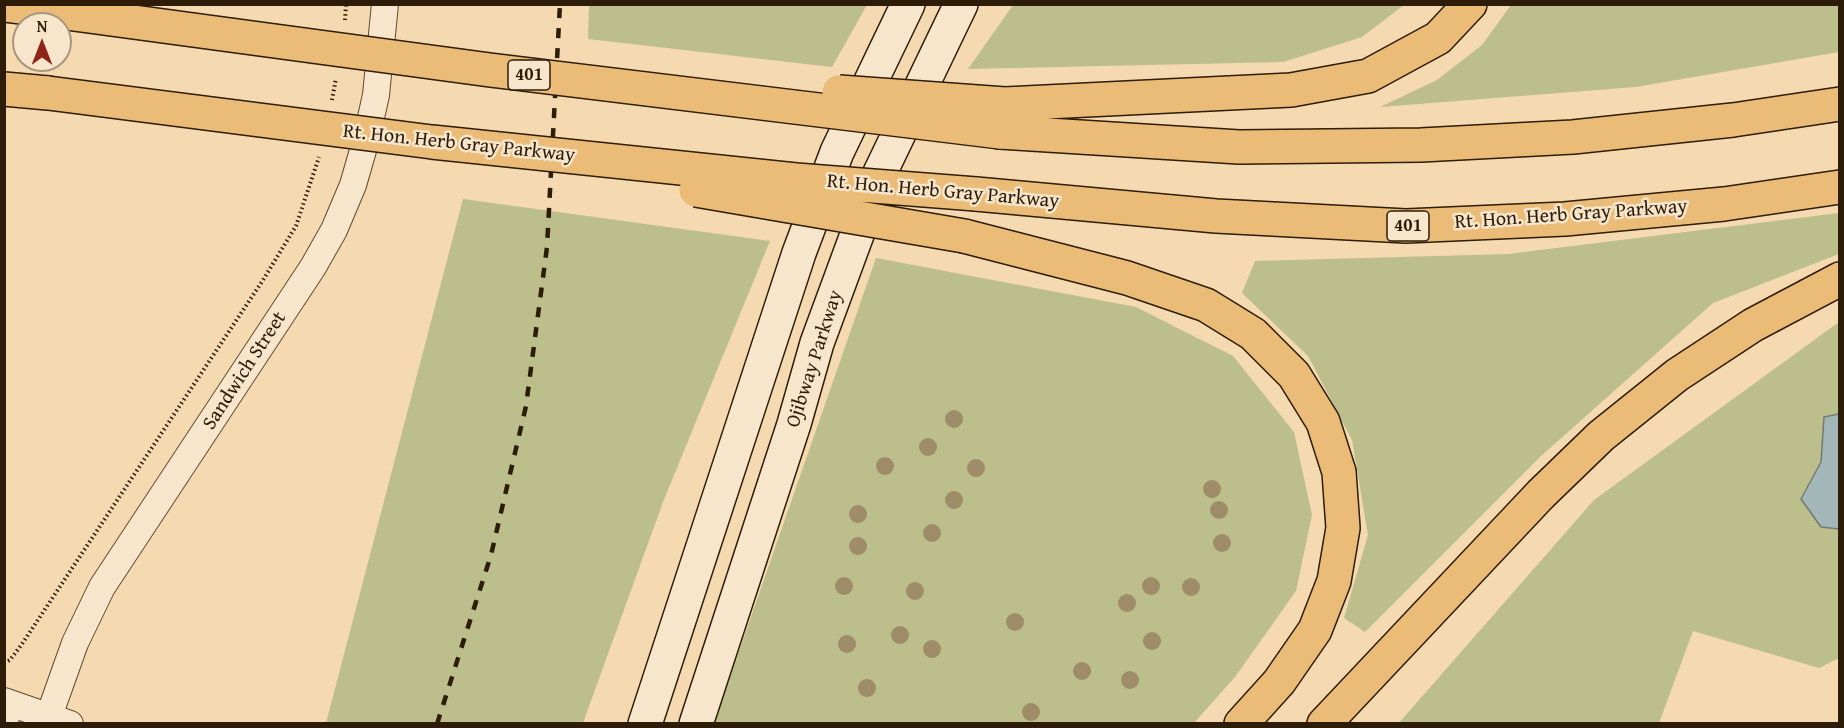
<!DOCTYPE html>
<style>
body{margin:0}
#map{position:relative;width:1844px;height:728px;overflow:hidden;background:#f5d9b0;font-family:"Gentium Book Plus",serif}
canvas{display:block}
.frame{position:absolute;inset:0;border:6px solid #2d1c07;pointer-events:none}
.north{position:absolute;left:12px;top:12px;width:60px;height:60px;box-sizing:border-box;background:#f8e6cc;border:2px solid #a7957d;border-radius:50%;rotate:0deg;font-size:16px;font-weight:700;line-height:24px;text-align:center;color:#2d1c07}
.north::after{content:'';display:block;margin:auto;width:21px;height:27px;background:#8f2418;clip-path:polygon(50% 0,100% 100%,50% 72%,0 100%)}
</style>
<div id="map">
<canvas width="1844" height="728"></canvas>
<div class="frame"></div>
<div class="north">N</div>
</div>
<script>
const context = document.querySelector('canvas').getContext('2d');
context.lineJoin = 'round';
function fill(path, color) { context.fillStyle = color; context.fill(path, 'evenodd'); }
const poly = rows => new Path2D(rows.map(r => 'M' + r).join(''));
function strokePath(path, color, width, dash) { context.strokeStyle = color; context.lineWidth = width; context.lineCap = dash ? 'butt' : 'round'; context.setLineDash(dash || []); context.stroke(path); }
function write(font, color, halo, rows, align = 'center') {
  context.font = font + ' "Gentium Book Plus",serif'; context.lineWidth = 5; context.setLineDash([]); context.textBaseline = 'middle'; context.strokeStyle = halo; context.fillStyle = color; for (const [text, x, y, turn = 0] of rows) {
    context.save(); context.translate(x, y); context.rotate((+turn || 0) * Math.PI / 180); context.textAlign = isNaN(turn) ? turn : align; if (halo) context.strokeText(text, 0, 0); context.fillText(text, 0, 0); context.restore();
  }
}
fill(poly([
 [589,5,589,4,867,5,832,67,588,39],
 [1013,5,1013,4,1404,5,1362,37,1283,62,968,69],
 [1511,5,1839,5,1839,52,1636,87,1380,107,1437,80,1482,45],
 [463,199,770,241,663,502,583,723,326,723],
 [1839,213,1839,254,1713,303,1540,457,1365,632,1344,618,1368,535,1352,440,1308,356,1242,293,1255,261,1508,254],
 [876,258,1136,307,1233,356,1294,432,1312,515,1296,591,1235,677,1194,723,714,723],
 [1839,322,1839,658,1819,668,1693,631,1659,723,1398,724,1594,500]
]), '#bcbf8b');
const water = poly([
 [1839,414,1840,414,1839,529,1821,527,1801,499,1821,462,1824,417,1839,414]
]);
fill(water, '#a3b7b8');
strokePath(water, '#747971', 1.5);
const lane = poly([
 [9,724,18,706]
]);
const street = poly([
 [4,701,70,724],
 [49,716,75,643,102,587,313,267,334,230,353,185,366,140,376,95,385,4]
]);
const secondary = poly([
 [645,724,799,253,837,152,908,4],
 [696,724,794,424,817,343,879,175,961,4]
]);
const highway = poly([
 [4,5,59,12],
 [4,89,48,93],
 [1005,104,1291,90,1368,76,1438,38,1470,4],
 [1000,132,1239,147,1421,145,1573,137,1733,120,1840,104],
 [976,194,1216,216,1406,226,1565,219,1724,204,1840,187],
 [964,236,1127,278,1206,305,1253,334,1294,375,1323,422,1339,472,1343,528,1334,581,1315,630,1279,682,1241,724],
 [1324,724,1541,494,1601,436,1677,375,1753,325,1840,279]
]);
strokePath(lane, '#5f4b31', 16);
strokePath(street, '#5f4b31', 28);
strokePath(secondary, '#2d1c07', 36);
strokePath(highway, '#2d1c07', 36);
strokePath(poly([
 [345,20,346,4],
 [332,100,336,78],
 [4,663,10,660,22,644,263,280,296,226,319,157]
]), '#2d1c07', 4, [1.5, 3]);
strokePath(lane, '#f8e6cc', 14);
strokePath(street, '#f8e6cc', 26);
strokePath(secondary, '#f8e6cc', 33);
strokePath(highway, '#eabc78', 33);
strokePath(poly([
 [437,724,491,555,526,406,547,247,560,4]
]), '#2d1c07', 4.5, [10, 10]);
const highwayBridge = poly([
 [59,12,490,70,1000,132],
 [839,92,1005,104],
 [48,93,432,142,796,180,976,194],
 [696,190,964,236]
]);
strokePath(highwayBridge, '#2d1c07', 36, []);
strokePath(highwayBridge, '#eabc78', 33);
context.fillStyle = '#9f8c69';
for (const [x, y] of [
 [954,419],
 [928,447],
 [885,466],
 [976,468],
 [1212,489],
 [954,500],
 [1219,510],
 [858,514],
 [932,533],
 [1222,543],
 [858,546],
 [844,586],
 [1151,586],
 [1191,587],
 [915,591],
 [1127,603],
 [1015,622],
 [900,635],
 [1152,641],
 [847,644],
 [932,649],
 [1082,671],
 [1130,680],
 [867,688],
 [1031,712]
]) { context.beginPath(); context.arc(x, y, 9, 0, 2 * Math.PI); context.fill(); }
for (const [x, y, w] of [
 [529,75,42],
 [1408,226,42]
]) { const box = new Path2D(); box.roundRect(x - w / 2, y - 15, w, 30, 4.5); context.fillStyle = '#f8e6cc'; context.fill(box); strokePath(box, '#2d1c07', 1.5); }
write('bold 18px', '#2d1c07', null, [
 ["401",529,75],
 ["401",1408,226]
]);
write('20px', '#2d1c07', '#f8e6cc', [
 ["Rt. Hon. Herb Gray Parkway",459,144,6],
 ["Rt. Hon. Herb Gray Parkway",943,192,5],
 ["Rt. Hon. Herb Gray Parkway",1571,215,-4],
 ["Ojibway Parkway",815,359,-72],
 ["Sandwich Street",245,371,-57]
]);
</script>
